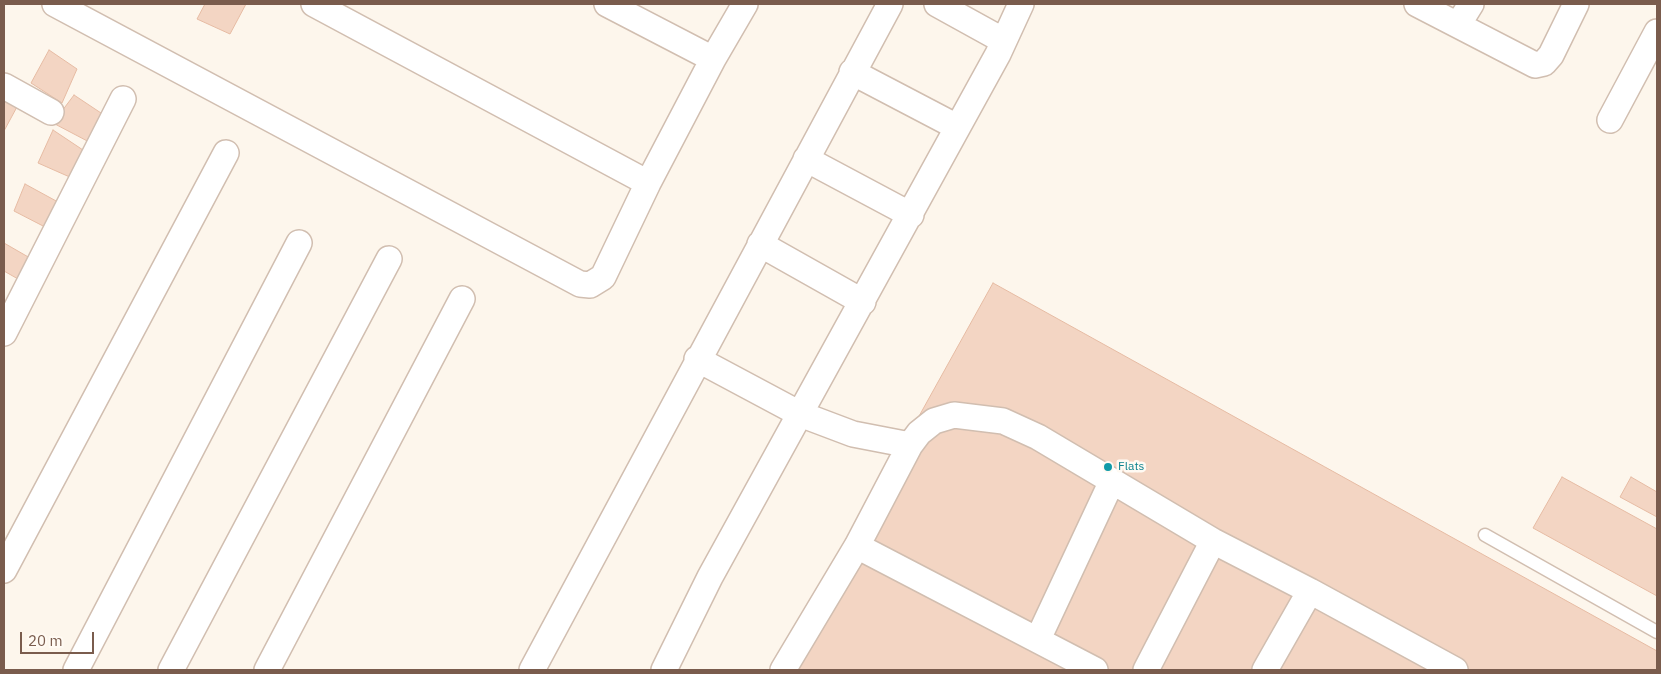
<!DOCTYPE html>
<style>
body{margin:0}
#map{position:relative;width:1661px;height:674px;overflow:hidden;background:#fdf6ec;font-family:"IBM Plex Sans",sans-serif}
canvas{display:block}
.frame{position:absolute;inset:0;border:5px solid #7a5c4d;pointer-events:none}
.scale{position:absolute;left:20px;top:632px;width:74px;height:22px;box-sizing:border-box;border:2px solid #7a5c4d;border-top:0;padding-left:6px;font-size:15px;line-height:18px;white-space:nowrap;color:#7a5c4d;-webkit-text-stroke:4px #fffaf3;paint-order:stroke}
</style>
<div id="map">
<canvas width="1661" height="674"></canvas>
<div class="frame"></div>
<div class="scale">20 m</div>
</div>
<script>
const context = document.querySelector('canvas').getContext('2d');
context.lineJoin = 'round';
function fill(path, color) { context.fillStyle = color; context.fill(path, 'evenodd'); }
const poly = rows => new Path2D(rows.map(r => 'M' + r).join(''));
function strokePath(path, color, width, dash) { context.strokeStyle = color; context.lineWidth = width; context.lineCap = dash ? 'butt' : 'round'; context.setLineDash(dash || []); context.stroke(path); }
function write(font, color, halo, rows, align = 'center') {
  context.font = font + ' "IBM Plex Sans",sans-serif'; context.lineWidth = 5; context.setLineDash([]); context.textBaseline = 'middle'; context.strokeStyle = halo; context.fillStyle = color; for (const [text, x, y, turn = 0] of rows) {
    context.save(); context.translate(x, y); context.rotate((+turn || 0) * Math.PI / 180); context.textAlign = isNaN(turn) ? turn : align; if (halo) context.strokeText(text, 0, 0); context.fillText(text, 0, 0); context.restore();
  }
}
const building = poly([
 [205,4,246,4,230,34,197,19,205,4],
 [49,50,77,69,62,103,31,83,49,50],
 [74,95,107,117,93,144,53,123,74,95],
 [4,98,18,105,4,131,4,98],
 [53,130,86,152,72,178,38,163,53,130],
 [25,184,58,202,45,227,14,211,25,184],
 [4,243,30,258,18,279,4,271,4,243],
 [993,283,1657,651,1657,670,778,670,993,283],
 [1562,477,1657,529,1657,596,1533,528,1562,477],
 [1631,477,1657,492,1657,517,1620,497,1631,477]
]);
fill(building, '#f3d5c3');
strokePath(building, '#e6bba3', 1);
const service = poly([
 [1485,535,1657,632]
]);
const minor = poly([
 [55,4,580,284,590,285,603,277,648,183,713,59,745,4],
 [314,4,648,183],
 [607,4,713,59],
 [937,4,1004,41],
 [1417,4,1535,65,1544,63,1551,55,1576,4],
 [1458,25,1471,4],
 [852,72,957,127],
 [4,86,51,112],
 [1610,120,1657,32],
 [806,159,911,215],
 [760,244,863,302],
 [4,333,123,99],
 [697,359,800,414,853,434,910,445],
 [857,546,1095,670],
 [4,570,226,153],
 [1038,639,1112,481],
 [76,670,299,243],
 [171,670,389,259],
 [267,670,462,299],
 [532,670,890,4],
 [664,670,710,577,998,54,1021,4],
 [783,670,857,546,910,445,919,433,934,421,954,415,1003,421,1038,437,1213,541,1310,591,1455,670],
 [1146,670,1213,541],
 [1265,670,1310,591]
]);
strokePath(service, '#d1beb0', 15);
strokePath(minor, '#d1beb0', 28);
strokePath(service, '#fff', 12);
strokePath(minor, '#fff', 25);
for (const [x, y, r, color] of [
 [1108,467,5,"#0f9aa8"]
]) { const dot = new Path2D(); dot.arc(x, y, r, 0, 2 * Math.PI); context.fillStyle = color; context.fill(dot); strokePath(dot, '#fffaf3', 2); }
write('12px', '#0d838f', '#fffaf3', [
 ["Flats",1118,467]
], 'left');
</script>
